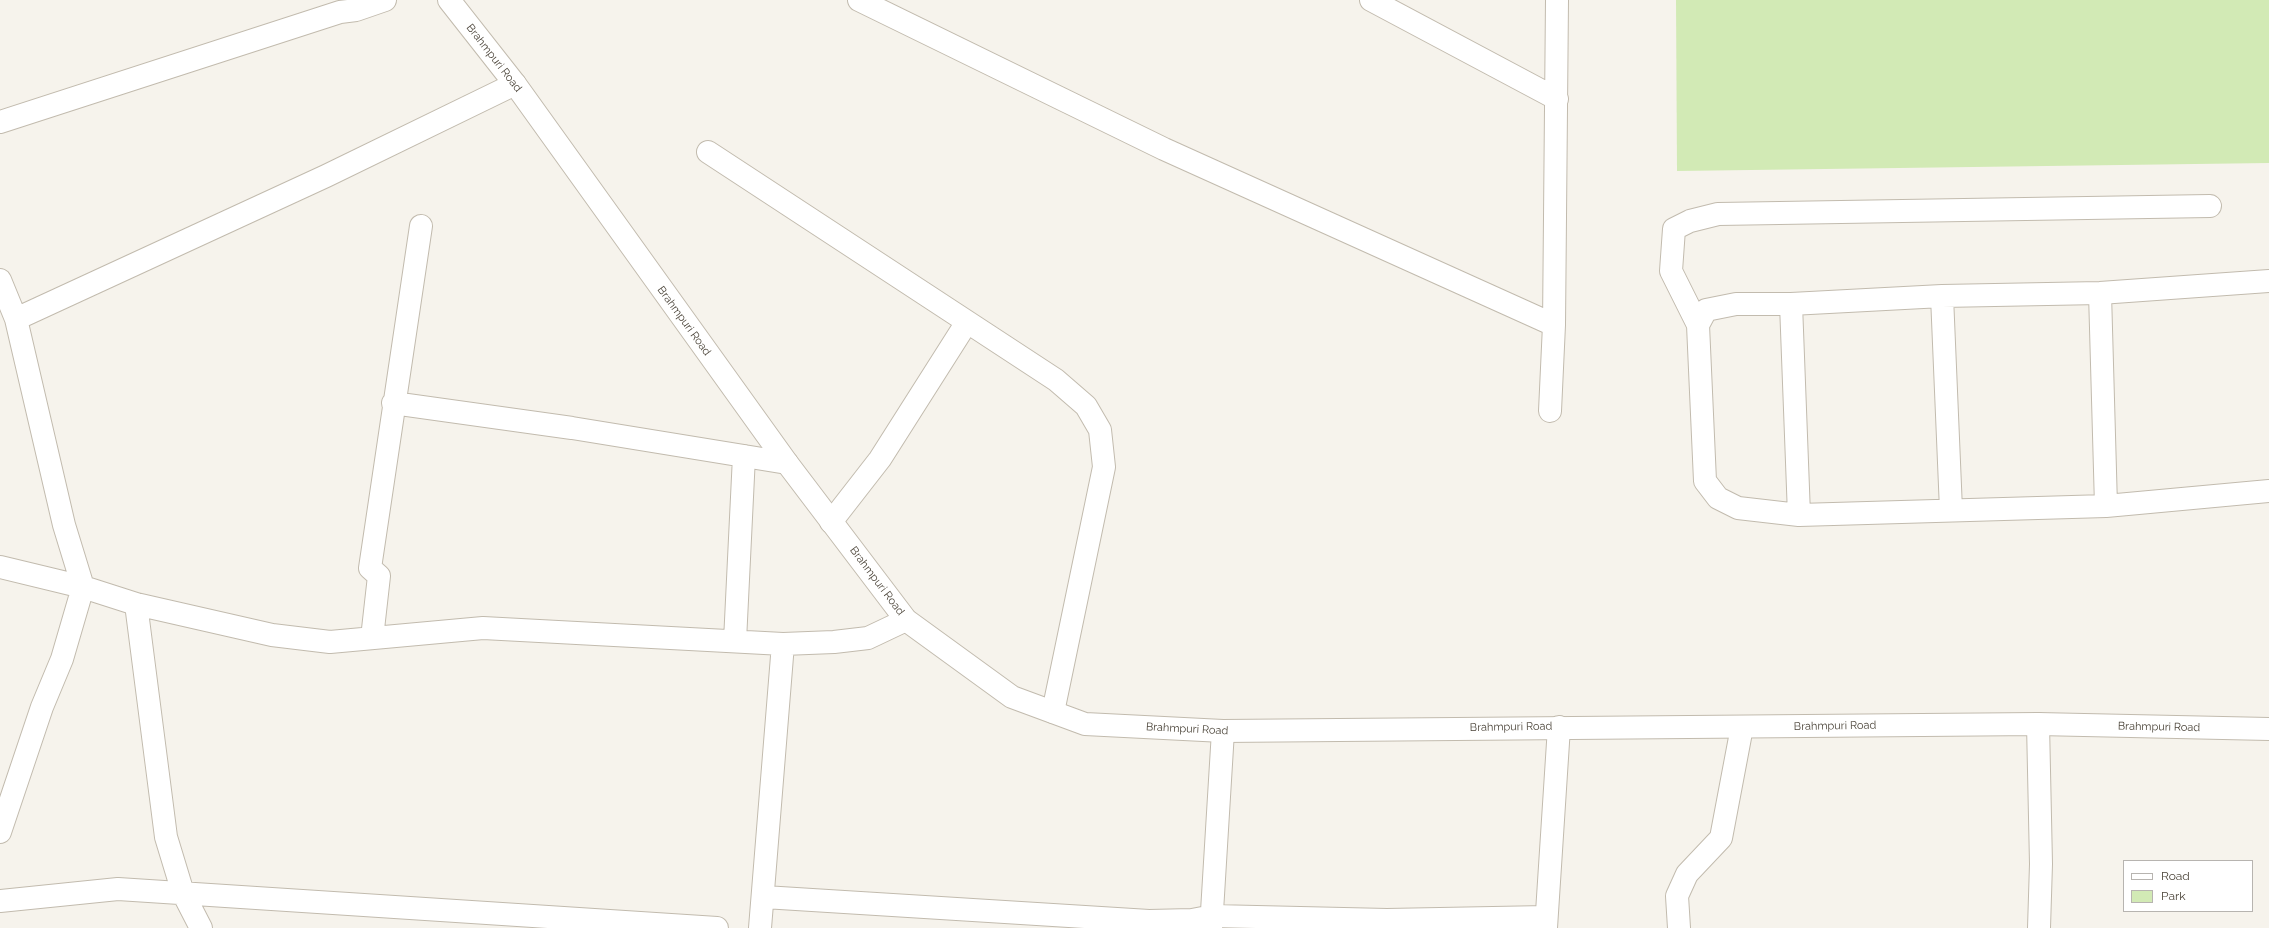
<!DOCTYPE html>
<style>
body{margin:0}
#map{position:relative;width:2269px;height:928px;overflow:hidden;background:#f6f3ec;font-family:Raleway,sans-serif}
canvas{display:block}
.legend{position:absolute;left:2123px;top:860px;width:130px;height:52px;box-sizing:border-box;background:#fff;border:1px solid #b7b4b0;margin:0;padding:5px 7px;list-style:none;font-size:12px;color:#4b4439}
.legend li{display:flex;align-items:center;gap:8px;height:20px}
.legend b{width:20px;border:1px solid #b7b4b0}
</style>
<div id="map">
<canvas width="2269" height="928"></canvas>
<ul class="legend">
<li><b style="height:5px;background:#fff"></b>Road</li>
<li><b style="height:11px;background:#d2eab5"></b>Park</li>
</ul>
</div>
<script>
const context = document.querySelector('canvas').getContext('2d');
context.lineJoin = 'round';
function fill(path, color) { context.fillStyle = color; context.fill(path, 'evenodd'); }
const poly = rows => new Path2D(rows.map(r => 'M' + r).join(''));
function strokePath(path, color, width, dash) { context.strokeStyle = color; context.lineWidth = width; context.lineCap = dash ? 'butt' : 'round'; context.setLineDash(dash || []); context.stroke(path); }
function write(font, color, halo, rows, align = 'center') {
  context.font = font + ' Raleway,sans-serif'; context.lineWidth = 3.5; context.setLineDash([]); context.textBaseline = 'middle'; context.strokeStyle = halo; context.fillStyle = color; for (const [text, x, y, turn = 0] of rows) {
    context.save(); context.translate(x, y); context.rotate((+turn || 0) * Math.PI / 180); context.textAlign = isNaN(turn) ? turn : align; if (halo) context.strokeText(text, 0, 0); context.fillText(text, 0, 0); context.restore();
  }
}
fill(poly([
 [1676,0,2269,0,2269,163,1677,171]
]), '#d2eab5');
const minor = poly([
 [859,0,1164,149,1554,325,1557,0],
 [1371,0,1557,99],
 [0,122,340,12,356,10,385,0],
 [708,152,1056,380,1086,406,1100,430,1104,467,1053,712],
 [0,280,16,319,64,525,83,587,62,659,42,707,0,832],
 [2269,281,2100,293,1942,296,1791,304,1736,304,1706,310,1698,325,1705,481,1718,498,1738,508,1799,515,2106,506,2269,491],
 [2100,293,2106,506],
 [1942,296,1951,510],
 [1791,304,1799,515],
 [16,319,326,176,515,84],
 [1698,325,1671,271,1674,229,1690,221,1718,214,2210,206],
 [393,403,572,428,787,463],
 [1550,411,1554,325],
 [831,522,880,459,967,322],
 [0,567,83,587,136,604,272,635,330,642,483,628,783,644,834,642,868,638,906,620],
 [136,604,166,837,183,893,201,928],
 [372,638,379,576,370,568,421,226],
 [735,641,744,456],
 [2038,724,2041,864,2039,928],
 [764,897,1149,921,1192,920,1213,916,1387,920,1546,917],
 [0,901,118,889,717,928],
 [760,928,783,644],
 [1211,928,1223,731],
 [1546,928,1559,727],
 [1679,928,1677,896,1687,874,1721,838,1742,727]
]);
const tertiary = poly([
 [449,0,515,84,787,463,906,620,1012,697,1085,724,1223,731,2038,724,2269,729]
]);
strokePath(minor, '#c2bbae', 24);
strokePath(tertiary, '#c2bbae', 24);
strokePath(minor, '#fff', 22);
strokePath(tertiary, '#fff', 22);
write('11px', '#4b4439', '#fff', [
 ["Brahmpuri Road",494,58,52],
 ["Brahmpuri Road",684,321,54],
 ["Brahmpuri Road",877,581,53],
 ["Brahmpuri Road",1835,726,-1],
 ["Brahmpuri Road",1511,727,-1],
 ["Brahmpuri Road",2159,727,1],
 ["Brahmpuri Road",1187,729,3]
]);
</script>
